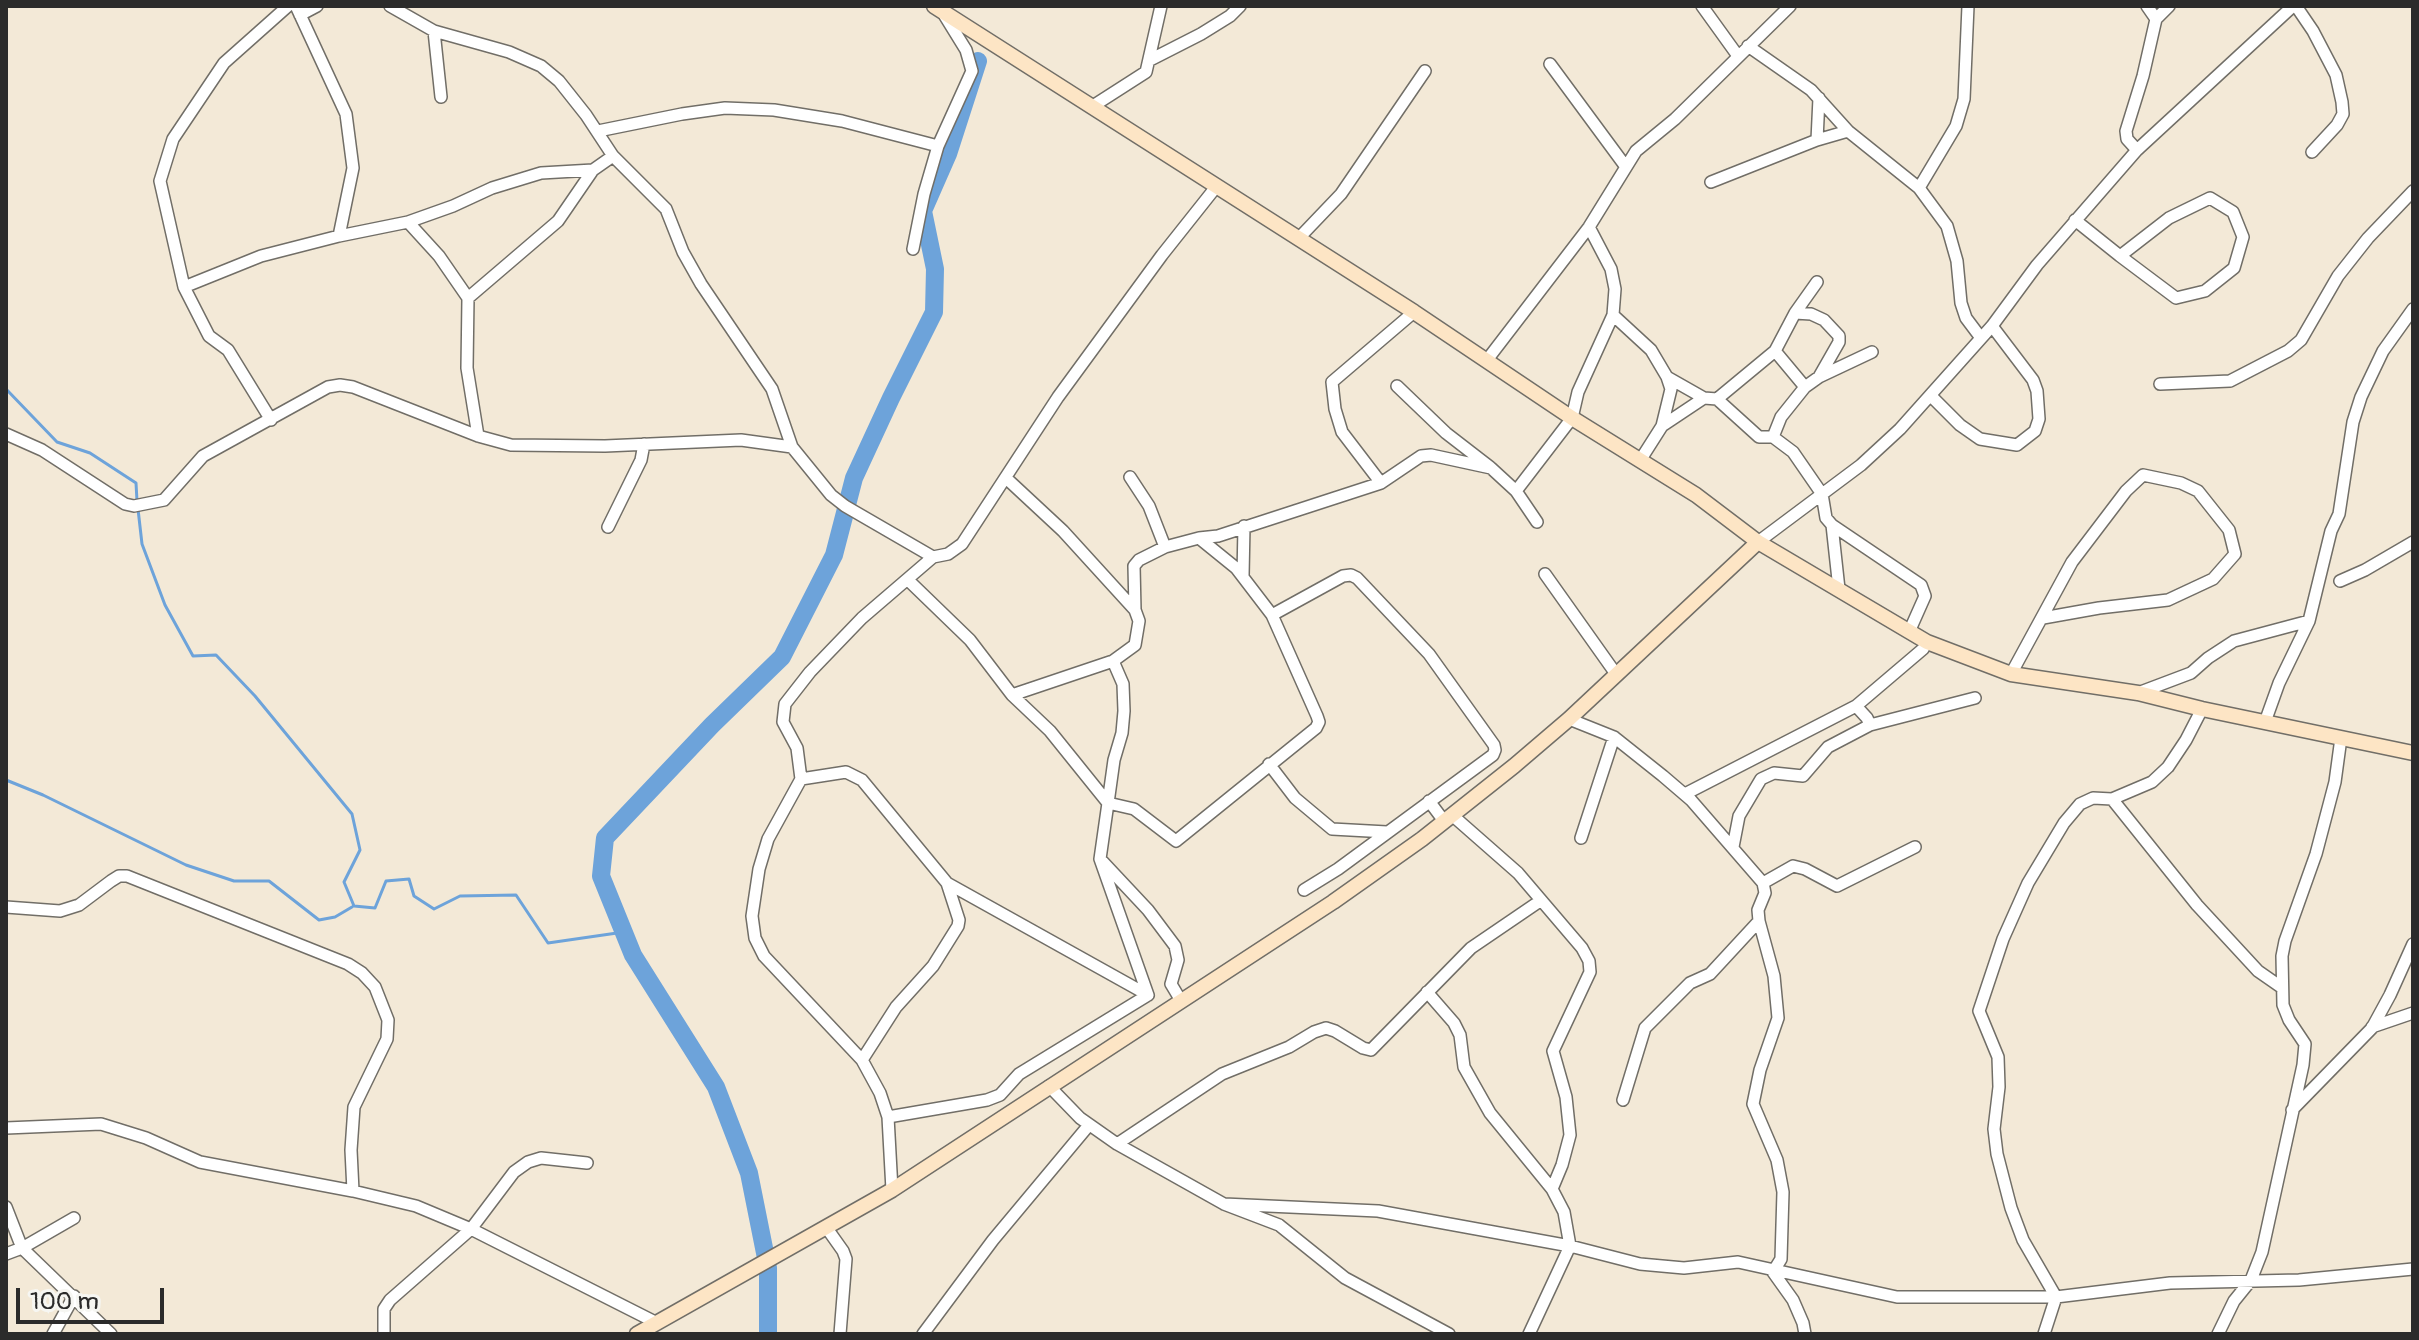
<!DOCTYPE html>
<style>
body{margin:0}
#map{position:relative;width:2419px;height:1340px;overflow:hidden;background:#f3e9d7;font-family:Pangolin,sans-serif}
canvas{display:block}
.frame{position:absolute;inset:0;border:8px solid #2b2b2b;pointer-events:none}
.scale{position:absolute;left:16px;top:1288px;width:148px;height:36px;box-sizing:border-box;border:4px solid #2b2b2b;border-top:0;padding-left:10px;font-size:24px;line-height:28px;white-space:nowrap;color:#2b2b2b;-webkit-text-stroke:6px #f6f6f2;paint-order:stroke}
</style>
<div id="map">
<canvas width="2419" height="1340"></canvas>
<div class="frame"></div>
<div class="scale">100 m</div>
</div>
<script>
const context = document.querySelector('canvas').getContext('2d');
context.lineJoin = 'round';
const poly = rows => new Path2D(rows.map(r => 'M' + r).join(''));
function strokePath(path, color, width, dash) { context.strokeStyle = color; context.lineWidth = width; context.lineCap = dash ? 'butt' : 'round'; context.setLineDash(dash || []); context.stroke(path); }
strokePath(poly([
 [6,158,6,279],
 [6,389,57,442,90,453,136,483,137,501],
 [138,509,142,544,165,605,193,656,216,655,255,696,352,814,360,850,344,882,354,906,375,908,386,881,409,879,414,896,434,909,460,896,516,895,548,943,624,932],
 [6,780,43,795,186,865,234,881,269,881,319,920,335,917,352,907]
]), '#6da3da', 3);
strokePath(poly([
 [768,1334,768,1268,749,1173,716,1087,633,955,601,876,605,838,712,725,782,657,834,555,854,478,891,398,934,312,935,269,923,211,948,154,978,61]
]), '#6da3da', 18);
const street = poly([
 [296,6,346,114,353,168,339,236],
 [390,6,434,31,509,52,541,66,559,81,586,115,613,156,666,209,683,252,701,284,772,389,792,447,831,495,845,506,933,557],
 [1702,6,1738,56],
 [1968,6,1964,99,1956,126,1919,188,1947,226,1957,261,1961,303,1966,318,1981,338],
 [2147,6,2156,19],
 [2296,6,2313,31,2336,75,2342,102,2343,114,2337,125,2312,152],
 [300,15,317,6],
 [434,31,441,97],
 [1748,46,1811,90,1848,131,1919,188],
 [1150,60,1201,34,1230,16,1240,6],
 [1550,64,1626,167],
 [1093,106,1146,72,1161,6],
 [598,131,682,114,725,108,774,110,842,121,938,146,972,71,966,50,945,16],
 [1817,140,1819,98],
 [2137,150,2127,139,2126,131,2143,76,2156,19,2169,6],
 [1711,182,1817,140,1848,131],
 [2075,220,2120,256,2176,298,2205,291,2234,268,2243,237,2233,212,2210,198,2169,218,2120,256],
 [408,222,439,256,468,298,467,368,478,436],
 [1298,239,1341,194,1425,71],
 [913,249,924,194,938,146],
 [184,287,261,256,339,236,408,222,453,206,492,188,541,173,593,170,613,156],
 [468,298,558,221,593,170],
 [1795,313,1811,314,1824,320,1839,336,1839,342,1819,377],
 [1613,315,1651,350,1667,377,1671,389,1662,426],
 [1775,351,1805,387],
 [1872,352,1819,377,1805,387,1781,417,1773,437,1793,452,1822,494,1826,518,1832,525,1921,585,1925,596,1909,632],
 [1487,360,1589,227,1636,151,1675,119,1790,6],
 [1667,377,1704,398,1717,399,1759,437,1773,437],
 [2160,384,2230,381,2288,351,2301,340,2338,276,2368,238,2413,191],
 [1397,386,1446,433,1490,467],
 [1931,396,1960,425,1980,439,2017,445,2035,431,2039,419,2037,391,2033,380,1992,326],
 [1717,399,1775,351,1795,313,1817,282],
 [271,420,228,350,209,336,184,287,160,181,173,139,224,63,288,6],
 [6,434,42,450,125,504,134,506,164,500,203,456,328,387,340,385,353,387,478,436,511,445,605,446,741,440,792,447],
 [1641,459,1662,426,1704,398],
 [1130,477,1149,506,1165,547],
 [1381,483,1342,432,1335,409,1332,382,1414,312],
 [1537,522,1516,491,1572,418,1578,392,1613,315,1615,289,1611,269,1589,227],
 [1832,525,1839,589],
 [608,527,641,460,644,444],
 [1199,538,1218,536,1381,483,1421,456,1431,455,1491,468,1516,491],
 [1758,542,1861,465,1900,429,1992,326,2037,265,2137,150,2293,6],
 [1545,574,1616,674],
 [1243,576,1244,526],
 [908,580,970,640,1012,695,1113,661,1135,645,1139,621,1135,610,1063,531,1006,478],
 [2340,581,2365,570,2413,542],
 [1272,615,1343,576,1351,575,1357,578,1429,654,1494,745,1495,750,1493,755,1338,869,1304,890],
 [2011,674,2072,562,2126,491,2143,475,2181,483,2198,491,2229,530,2235,554,2213,579,2168,600,2099,608,2043,618],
 [2138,693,2191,673,2208,658,2234,641,2309,621],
 [1012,695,1050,731,1108,803,1114,760,1122,733,1124,711,1123,684,1113,661],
 [1569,719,1614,737,1663,776,1691,800,1763,883,1765,893,1758,910,1759,921,1774,976,1778,1018,1760,1070,1753,1104,1777,1160,1783,1192,1781,1259,1773,1272,1793,1300,1803,1323,1805,1334],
 [2265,722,2279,683,2309,621,2331,531,2339,514,2353,422,2361,397,2383,351,2413,309],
 [1870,725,1975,698],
 [1269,764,1295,798,1332,829,1387,832],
 [801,779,846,772,862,780,947,883,959,920,958,926,933,966,896,1007,862,1060],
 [1685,794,1856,706],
 [2112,799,2197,905,2258,971,2281,987],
 [1429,801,1444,821],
 [1452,815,1518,873,1582,948,1589,961,1590,972,1553,1051,1566,1097,1570,1135,1562,1165,1552,1189],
 [1581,838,1614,737],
 [1733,847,1739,816,1761,779,1774,773,1803,776,1828,747,1870,725,1867,718,1856,706,1923,649,1927,642],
 [1103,862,1148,910,1175,946,1178,960,1171,984,1180,999],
 [947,883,1148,995],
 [1763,883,1793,866,1805,869,1837,886,1915,847],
 [6,907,60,911,79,905,111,881,119,876,127,876,348,964,362,973,375,987,388,1020,387,1039,354,1107,351,1150,353,1191,416,1206,471,1229,657,1323],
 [1427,992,1454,1023,1460,1035,1464,1067,1490,1113,1552,1189,1564,1212,1570,1246,1529,1334],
 [2372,1027,2413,1013],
 [1049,1086,1080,1118,1117,1144,1224,1204,1279,1225,1345,1278,1449,1334],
 [1623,1100,1645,1028,1690,983,1710,974,1759,921],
 [2292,1110,2372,1028,2390,995,2413,944],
 [888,1117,987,1100,1000,1095,1019,1074,1148,995,1100,859,1108,803,1134,809,1176,841,1316,728,1319,722,1317,716,1272,615,1236,568,1199,538,1165,547,1139,560,1134,566,1135,610],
 [6,1128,101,1124,146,1138,200,1162,353,1191],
 [1117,1144,1222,1074,1289,1047,1314,1032,1326,1028,1335,1031,1363,1048,1371,1050,1471,948,1540,901],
 [892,1190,888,1117,880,1093,862,1060,764,956,755,938,752,916,759,869,768,839,801,779,797,748,783,722,785,704,810,672,862,618,933,557,948,554,962,544,1058,397,1162,255,1216,187],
 [1224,1204,1378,1211,1570,1246,1640,1264,1684,1268,1738,1262,1897,1297,2056,1297,2170,1283,2299,1280,2413,1269],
 [6,1207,22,1248,111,1334],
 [826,1227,843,1251,846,1259,840,1334],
 [6,1254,22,1248,74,1218],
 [53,1334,74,1296],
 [384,1334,384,1309,390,1300,471,1229,514,1172,528,1162,541,1158,587,1163],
 [923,1334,993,1240,1089,1125],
 [2044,1334,2056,1297,2023,1240,2011,1208,1997,1154,1994,1129,1999,1087,1998,1057,1979,1011,2003,939,2028,883,2064,823,2080,804,2093,798,2112,799,2152,782,2168,767,2186,740,2202,709],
 [2218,1334,2234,1301,2251,1280,2262,1252,2303,1065,2305,1044,2289,1020,2283,1005,2282,956,2285,941,2316,854,2335,782,2341,738]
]);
const secondary = poly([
 [934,6,1414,312,1572,418,1696,495,1758,542,1927,642,2011,674,2138,693,2202,709,2413,753],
 [637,1334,892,1190,1333,902,1422,839,1514,766,1569,719,1758,542]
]);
strokePath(street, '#716e67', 14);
strokePath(secondary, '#716e67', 17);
strokePath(street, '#fff', 11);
strokePath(secondary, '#fde5c5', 14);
</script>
